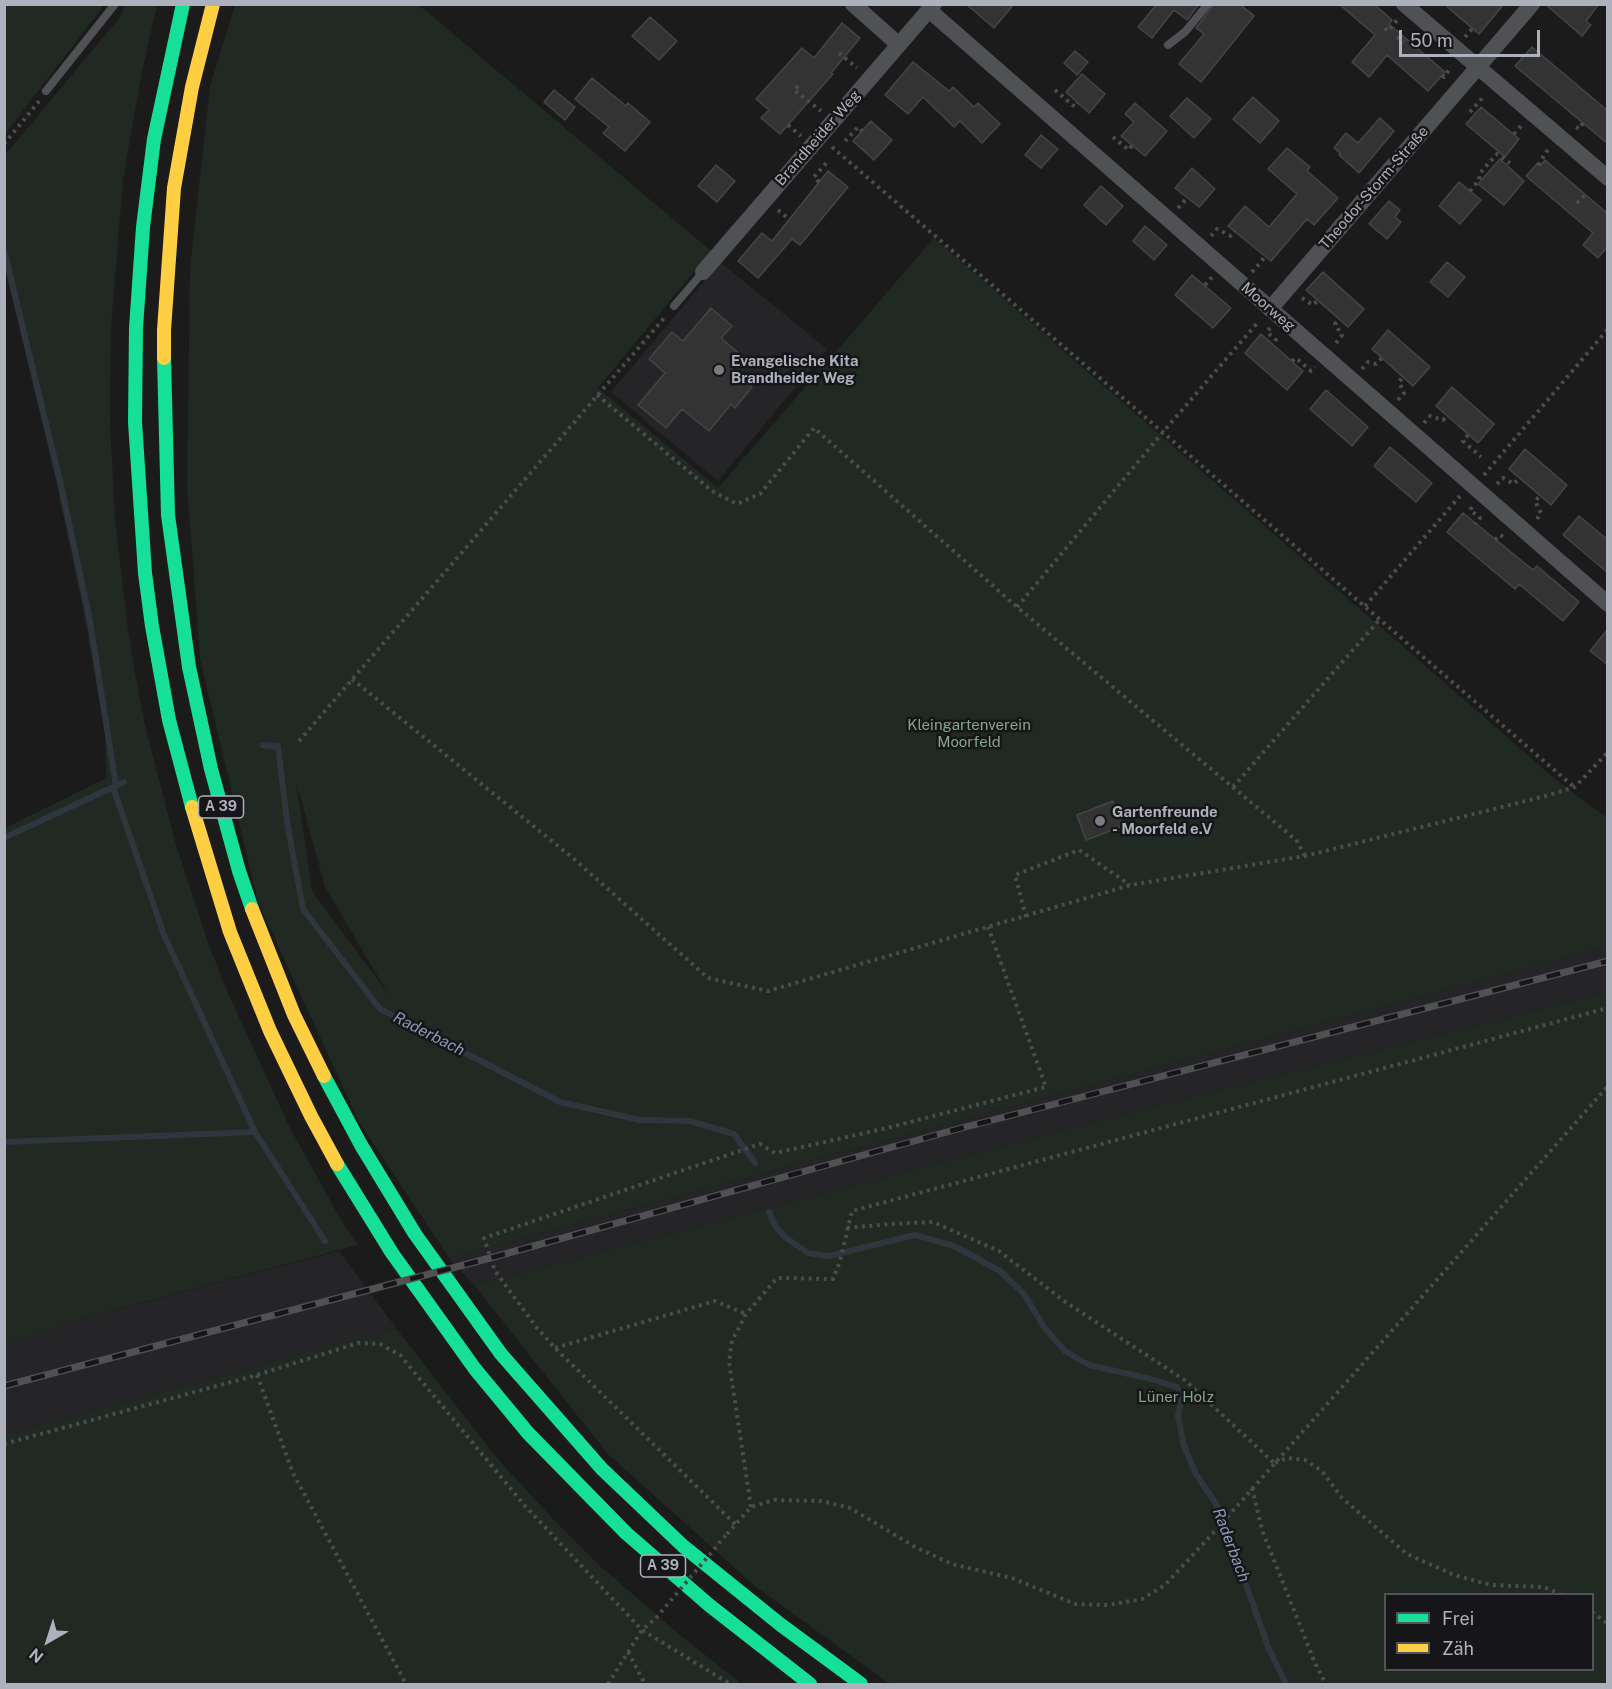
<!DOCTYPE html>
<meta charset="utf-8">
<style>
body{margin:0}
#map{position:relative;width:1612px;height:1689px;overflow:hidden;background:#1b1b1c;font-family:"Public Sans",sans-serif}
canvas{display:block}
.frame{position:absolute;inset:0;border:6px solid #adb1bc;pointer-events:none}
.legend{position:absolute;left:1384px;top:1593px;width:210px;height:78px;box-sizing:border-box;background:#161518;border:2px solid #52535a;margin:0;padding:8px 10px;list-style:none;font-size:18px;color:#adb1bc}
.legend li{display:flex;align-items:center;gap:12px;height:30px}
.legend b{width:30px;border:2px solid #52535a}
.north{position:absolute;left:18px;top:1611px;width:60px;height:60px;-webkit-text-stroke:4px #161518;paint-order:stroke;rotate:219deg;font-size:16px;font-weight:700;line-height:24px;text-align:center;color:#adb1bc}
.north::after{content:'';display:block;margin:auto;width:21px;height:27px;background:#adb1bc;clip-path:polygon(50% 0,100% 100%,50% 72%,0 100%)}
.scale{position:absolute;left:1399px;top:30px;width:141px;height:27px;box-sizing:border-box;border:3px solid #adb1bc;border-top:0;padding-left:8px;font-size:18px;line-height:21px;white-space:nowrap;color:#adb1bc;-webkit-text-stroke:4px #161518;paint-order:stroke}
</style>
<div id="map">
<canvas width="1612" height="1689"></canvas>
<div class="frame"></div>
<ul class="legend">
<li><b style="height:8px;background:#16e098"></b>Frei</li>
<li><b style="height:8px;background:#ffcf43"></b>Zäh</li>
</ul>
<div class="north">N</div>
<div class="scale">50 m</div>
</div>
<script>
const context = document.querySelector('canvas').getContext('2d');
context.lineJoin = 'round';
function fill(path, color) { context.fillStyle = color; context.fill(path, 'evenodd'); }
const poly = rows => new Path2D(rows.map(r => 'M' + r).join(''));
function strokePath(path, color, width, dash) { context.strokeStyle = color; context.lineWidth = width; context.lineCap = dash ? 'butt' : 'round'; context.setLineDash(dash || []); context.stroke(path); }
function write(font, color, halo, rows, align = 'center') {
  context.font = font + ' "Public Sans",sans-serif'; context.lineWidth = 5; context.setLineDash([]); context.textBaseline = 'middle'; context.strokeStyle = halo; context.fillStyle = color; for (const [text, x, y, turn = 0] of rows) {
    context.save(); context.translate(x, y); context.rotate((+turn || 0) * Math.PI / 180); context.textAlign = isNaN(turn) ? turn : align; if (halo) context.strokeText(text, 0, 0); context.fillText(text, 0, 0); context.restore();
  }
}
fill(poly([
 [720,262,827,349,718,481,611,392],
 [1607,947,1607,992,1139,1110,474,1285,449,1258],
 [339,1251,396,1328,5,1434,5,1343,58,1329,69,1322]
]), '#252528');
fill(poly([
 [5,4,104,5,5,134,4,5],
 [124,4,157,5,141,76,123,180,111,327,110,422,115,519,128,630,136,679,145,725,174,838,207,940,227,991,290,1128,341,1220,358,1245,69,1322,58,1329,5,1344,5,828,106,778,105,734,85,619,56,481,5,269,5,155,121,16],
 [235,5,419,5,711,251,598,388,718,488,934,238,1554,778,1607,818,1607,947,449,1258,359,1122,258,902,200,659,187,485,190,267,210,86],
 [296,781,325,887,389,995,312,891],
 [1607,992,1607,1684,890,1684,755,1586,608,1454,474,1285,1139,1110],
 [1386,1594,1592,1594,1592,1670,1386,1670],
 [396,1328,496,1457,554,1520,600,1566,680,1635,742,1684,5,1684,5,1434]
]), '#212923');
strokePath(poly([
 [4,250,60,481,90,621,116,786],
 [263,745,278,746,287,822,303,909,380,1009,560,1102,640,1120,690,1121,734,1134,755,1163],
 [4,838,124,782],
 [255,1132,325,1241],
 [4,1142,255,1132,164,935,113,787],
 [769,1212,775,1226,786,1238,808,1253,829,1256,915,1235,954,1246,1000,1271,1024,1294,1044,1327,1065,1351,1089,1365,1151,1379,1177,1387,1182,1397,1178,1416,1184,1446,1196,1474,1218,1507,1269,1649,1286,1684]
]), '#2e363e', 6);
const building = poly([
 [966,4,1014,4,994,28,966,4],
 [1157,4,1199,4,1187,20,1174,10,1152,38,1138,27,1157,4],
 [1214,4,1240,4,1254,16,1201,82,1179,64,1204,34,1196,28,1214,4],
 [1339,4,1374,4,1392,20,1389,24,1445,72,1428,91,1387,55,1369,77,1352,62,1375,35,1339,4],
 [1444,4,1504,4,1479,34,1444,4],
 [1545,4,1599,4,1586,21,1591,25,1582,36,1545,4],
 [650,17,677,41,659,60,632,36,650,17],
 [842,23,860,38,831,73,833,74,780,134,761,118,769,110,756,99,802,48,814,58,842,23],
 [1532,47,1608,111,1608,144,1515,66,1532,47],
 [1075,51,1088,62,1077,75,1064,63,1075,51],
 [913,62,949,91,953,87,974,107,978,103,1000,124,982,143,960,121,954,127,923,97,908,114,885,95,913,62],
 [1082,74,1105,94,1089,113,1066,92,1082,74],
 [592,78,626,106,628,103,650,122,625,151,603,133,609,127,575,99,592,78],
 [554,90,575,107,565,120,544,102,554,90],
 [1253,97,1279,121,1260,143,1233,119,1253,97],
 [1187,98,1211,119,1194,138,1170,116,1187,98],
 [1135,103,1167,131,1145,156,1121,136,1134,122,1125,114,1135,103],
 [1481,107,1519,139,1505,157,1466,124,1481,107],
 [1380,118,1394,131,1359,173,1339,155,1341,154,1334,148,1346,133,1358,143,1380,118],
 [871,121,892,140,874,160,853,141,871,121],
 [1041,135,1058,149,1041,168,1025,155,1041,135],
 [1287,148,1310,167,1307,171,1338,198,1314,225,1307,219,1271,261,1228,226,1245,206,1269,227,1297,194,1268,169,1287,148],
 [1500,159,1524,181,1504,205,1478,184,1500,159],
 [1545,160,1608,214,1608,246,1598,258,1583,245,1593,233,1526,176,1537,164,1540,166,1545,160],
 [716,165,735,181,717,202,698,186,716,165],
 [1192,168,1215,189,1199,207,1175,188,1192,168],
 [828,171,848,187,800,245,792,239,758,278,738,261,762,233,772,241,828,171],
 [1459,182,1481,200,1460,224,1439,206,1459,182],
 [1101,186,1123,206,1106,225,1084,205,1101,186],
 [1389,201,1400,210,1395,217,1401,222,1387,239,1369,224,1389,201],
 [1145,226,1167,245,1154,260,1133,241,1145,226],
 [1447,262,1465,277,1448,297,1430,282,1447,262],
 [1323,272,1364,309,1348,327,1306,290,1323,272],
 [1192,275,1231,308,1213,328,1175,295,1192,275],
 [711,308,732,326,721,338,742,356,731,368,752,387,735,408,731,404,709,431,682,409,666,428,638,405,665,373,649,359,672,332,683,341,711,308],
 [1388,330,1430,367,1413,386,1372,349,1388,330],
 [1261,334,1303,371,1287,390,1245,353,1261,334],
 [1452,387,1494,424,1478,443,1436,406,1452,387],
 [1326,390,1368,427,1352,446,1310,409,1326,390],
 [1390,447,1432,483,1416,502,1374,466,1390,447],
 [1525,449,1567,485,1551,505,1509,469,1525,449],
 [1463,513,1533,570,1537,566,1579,602,1563,621,1519,584,1515,589,1447,532,1463,513],
 [1579,516,1608,540,1608,573,1563,535,1579,516],
 [1608,629,1608,665,1590,651,1608,629],
 [1113,801,1123,826,1086,840,1077,815,1113,801]
]);
fill(building, '#333334');
strokePath(building, '#444548', 1.5);
strokePath(poly([
 [1385,28,1388,31,1398,19],
 [1397,37,1404,42],
 [1465,37,1472,29],
 [839,53,857,68],
 [1442,75,1444,77,1451,67],
 [798,86,794,90,821,111],
 [1055,90,1075,107,1078,103],
 [1470,112,1485,95],
 [788,125,801,136],
 [1576,127,1579,129,1583,123],
 [1514,134,1521,126],
 [1113,137,1129,150,1132,145],
 [845,141,858,127,862,131],
 [4,144,40,100],
 [832,147,1574,787],
 [1538,165,1549,148],
 [819,182,814,177,829,160],
 [1470,191,1479,180,1480,173,1497,154,1510,163],
 [1577,201,1578,202,1586,194],
 [1178,208,1187,198],
 [778,210,789,219],
 [1606,213,1608,211],
 [1211,236,1217,229,1231,236,1235,231],
 [1252,272,1265,257],
 [1205,285,1212,277],
 [1302,298,1313,305,1318,300],
 [1270,328,1267,332,1276,340,1273,344],
 [1336,343,1342,335,1335,324,1339,320],
 [1292,361,1296,358,1311,371,1315,367],
 [1362,369,1368,362,1376,364,1382,358],
 [597,395,712,491,737,504,760,494,814,428,1017,607,1296,840,1305,856],
 [1398,400,1404,393,1399,382,1403,377],
 [1424,423,1430,416,1443,420,1447,416],
 [1468,435,1463,441,1481,457],
 [1484,475,1608,329],
 [1497,484,1503,478,1514,484,1519,478],
 [1472,507,1470,510,1480,518,1475,524],
 [1537,519,1541,513,1535,501,1540,496],
 [1495,540,1500,535,1503,537],
 [1365,606,1460,496],
 [1017,607,1163,432,1259,321],
 [352,679,574,859,708,978,768,991,1131,885,1305,856,1546,796,1575,787,1608,752],
 [299,741,666,316],
 [1233,787,1380,619],
 [1026,917,1015,875,1079,850,1130,885],
 [847,1228,890,1224,933,1222,999,1251,1064,1301,1186,1381,1274,1463],
 [555,1348,715,1301,746,1314],
 [257,1375,293,1473,406,1684],
 [4,1444,257,1375,358,1343,380,1344,400,1355,525,1506,642,1630,730,1684],
 [1275,1463,1287,1458,1305,1460,1322,1471,1342,1498,1407,1554,1454,1575,1491,1585,1544,1587,1560,1594],
 [1252,1488,1262,1530,1315,1663,1326,1684],
 [751,1507,729,1362,732,1341,746,1314,777,1278,833,1279,840,1261,852,1211,1608,1008],
 [735,1524,555,1348,537,1328,495,1271,484,1238,760,1144,775,1153,883,1129,1046,1087,988,927],
 [727,1534,751,1507,774,1500,822,1501,850,1508,917,1548,952,1564,1012,1578,1075,1604,1108,1605,1142,1599,1165,1585,1215,1531,1608,1086],
 [1592,1612,1608,1624],
 [628,1652,645,1684],
 [608,1684,642,1630,656,1618]
]), '#4b4c4f', 4, [3, 4.5]);
strokePath(poly([
 [1168,45,1185,32,1208,4],
 [46,91,115,4],
 [674,306,703,272]
]), '#4f5155', 8);
strokePath(poly([
 [853,4,899,45],
 [1404,4,1608,178],
 [929,10,1608,604],
 [703,272,934,4],
 [1270,309,1532,4]
]), '#4f5155', 16);
strokePath(poly([
 [183,4,154,139,143,227,136,328,135,422,145,573,152,626,169,720,192,807],
 [164,358,168,515,189,667,211,769,239,871,252,909],
 [324,1076,361,1145,415,1234,501,1354,602,1469,683,1546,781,1625,861,1684],
 [337,1164,392,1253,475,1369,528,1433,626,1533,709,1605,810,1684]
]), '#16e098', 14);
strokePath(poly([
 [164,358,164,330,174,188,192,87,213,4],
 [192,807,230,932,270,1031,311,1116,337,1164],
 [252,909,294,1015,324,1076]
]), '#ffcf43', 14);
const rail = poly([
 [4,1386,494,1257,954,1130,1608,961]
]);
strokePath(rail, '#505153', 7);
strokePath(rail, '#161518', 4.5, [14]);
strokePath(poly([
 [656,1618,727,1534]
]), '#4b4c4f', 4, [3, 4.5]);
for (const [x, y, r, color] of [
 [719,370,6,"#7a7c84"],
 [1100,821,6,"#7a7c84"]
]) { const dot = new Path2D(); dot.arc(x, y, r, 0, 2 * Math.PI); context.fillStyle = color; context.fill(dot); strokePath(dot, '#161518', 2); }
for (const [x, y, w] of [
 [221,807,45],
 [663,1566,45]
]) { const box = new Path2D(); box.roundRect(x - w / 2, y - 11, w, 22, 4.5); context.fillStyle = '#161518'; context.fill(box); strokePath(box, '#adb1bc', 1.5); }
write('bold 14px', '#adb1bc', null, [
 ["A 39",221,807],
 ["A 39",663,1566]
]);
write('15px', '#adb1bc', '#161518', [
 ["Brandheider Weg",818,138,-49],
 ["Theodor-Storm-Straße",1374,188,-49],
 ["Moorweg",1268,307,41]
]);
write('bold 15px', '#adb1bc', '#161518', [
 ["Evangelische Kita",731,361],
 ["Brandheider Weg",731,378],
 ["Gartenfreunde",1112,812],
 ["- Moorfeld e.V",1112,829]
], 'left');
write('15px', '#84a788', '#161518', [
 ["Kleingartenverein",969,725],
 ["Moorfeld",969,742],
 ["Lüner Holz",1176,1397]
]);
write('italic 16px', '#859db6', '#161518', [
 ["Raderbach",429,1034,27],
 ["Raderbach",1231,1545,69]
]);
</script>
